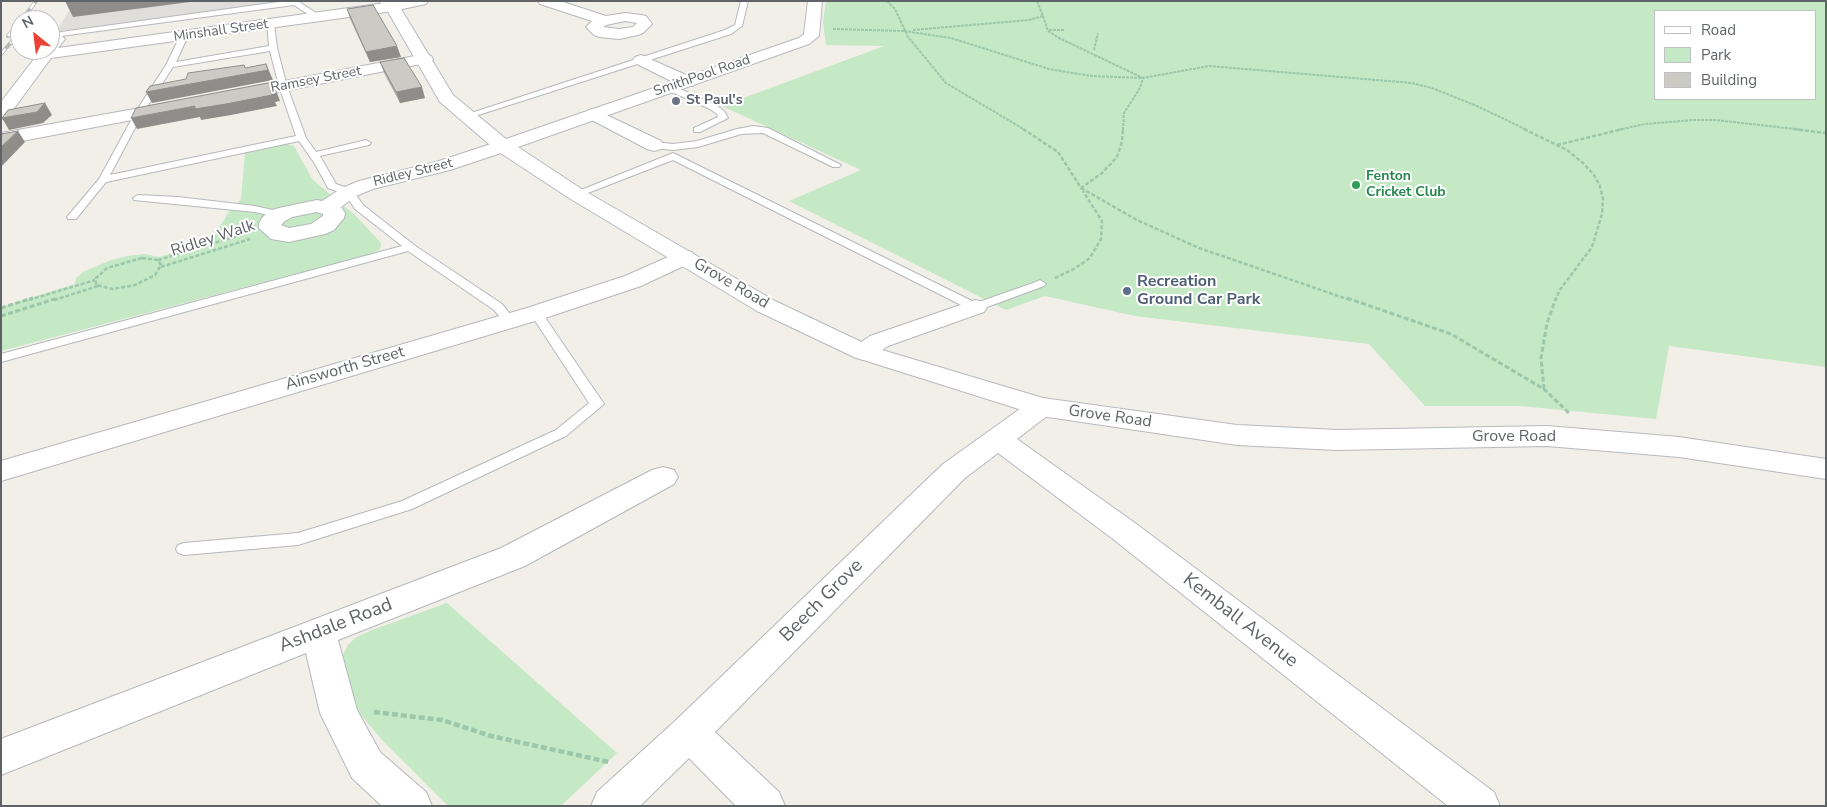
<!DOCTYPE html>
<style>
body{margin:0}
#map{position:relative;width:1827px;height:807px;overflow:hidden;background:#f1efe8;font-family:"Nunito Sans",sans-serif}
canvas{display:block}
.frame{position:absolute;inset:0;border:2px solid #5f6368;pointer-events:none}
.legend{position:absolute;left:1654px;top:10px;width:162px;height:90px;box-sizing:border-box;background:#fff;border:1px solid #bfc1c3;margin:0;padding:6px 9px;list-style:none;font-size:15px;color:#5f6368}
.legend li{display:flex;align-items:center;gap:10px;height:25px}
.legend b{width:25px;border:1px solid #bfc1c3}
.north{position:absolute;left:10px;top:10px;width:50px;height:50px;box-sizing:border-box;background:#fff;border:1px solid #bfc1c3;border-radius:50%;rotate:331deg;font-size:14px;font-weight:700;line-height:20px;text-align:center;color:#5f6368}
.north::after{content:'';display:block;margin:auto;width:18px;height:22px;background:#ea4335;clip-path:polygon(50% 0,100% 100%,50% 72%,0 100%)}
</style>
<div id="map">
<canvas width="1827" height="807"></canvas>
<div class="frame"></div>
<ul class="legend">
<li><b style="height:6px;background:#fff"></b>Road</li>
<li><b style="height:14px;background:#c5e8c5"></b>Park</li>
<li><b style="height:14px;background:#cccac5"></b>Building</li>
</ul>
<div class="north">N</div>
</div>
<script>
const context = document.querySelector('canvas').getContext('2d');
context.lineJoin = 'round';
function fill(path, color) { context.fillStyle = color; context.fill(path, 'evenodd'); }
const poly = rows => new Path2D(rows.map(r => 'M' + r).join(''));
function strokePath(path, color, width, dash) { context.strokeStyle = color; context.lineWidth = width; context.lineCap = dash ? 'butt' : 'round'; context.setLineDash(dash || []); context.stroke(path); }
function write(font, color, halo, rows, align = 'center') {
  context.font = font + ' "Nunito Sans",sans-serif'; context.lineWidth = 4; context.setLineDash([]); context.textBaseline = 'middle'; context.strokeStyle = halo; context.fillStyle = color; for (const [text, x, y, turn = 0] of rows) {
    context.save(); context.translate(x, y); context.rotate((+turn || 0) * Math.PI / 180); context.textAlign = isNaN(turn) ? turn : align; if (halo) context.strokeText(text, 0, 0); context.fillText(text, 0, 0); context.restore();
  }
}
fill(poly([
 [75,1,273,1,273,4,56,32]
]), '#e0deda');
fill(poly([
 [826,1,1826,1,1826,367,1669,346,1656,419,1520,406,1425,406,1369,344,1135,316,1045,296,1006,310,789,201,861,170,722,106,884,46,826,45,823,22],
 [1656,11,1816,11,1816,99,1656,99],
 [287,144,294,146,312,179,356,216,381,243,380,249,371,254,1,351,1,307,75,284,76,278,83,272,111,260,127,256,145,254,159,257,211,242,228,213,241,199,245,152],
 [447,603,617,753,561,806,448,806,384,742,360,714,339,663,348,645,355,638,372,630]
]), '#c5e8c5');
const lane = poly([
 [286,1,298,1,322,17,315,19,294,5,61,36,57,34,61,32,286,1],
 [741,1,748,1,742,26,731,34,469,118,466,119,462,116,725,30,735,25,741,1],
 [267,22,274,24,277,48,287,86,306,138,316,152,366,140,371,143,369,145,320,156,336,184,353,190,363,205,414,245,502,304,515,320,513,323,505,323,494,310,408,251,1,362,1,354,402,246,355,209,345,194,328,188,315,164,299,141,106,182,76,219,68,219,67,217,99,179,135,113,166,65,181,34,188,36,176,62,269,46,267,22],
 [270,51,279,86,296,136,110,175,143,113,173,67,270,51],
 [667,86,673,86,716,105,724,111,728,118,700,132,694,132,694,128,718,117,717,114,710,109,667,90,667,86],
 [753,126,768,128,841,165,839,167,833,167,763,133,741,134,698,147,673,150,654,148,649,145,654,142,673,144,697,141,737,129,753,126],
 [673,153,976,303,1036,282,1040,280,1046,284,1044,286,979,310,971,310,673,160,580,196,572,196,571,194,673,153],
 [138,195,178,197,255,206,285,213,286,215,281,218,255,212,134,200,133,198,138,195],
 [536,309,540,310,604,404,566,436,412,509,298,545,184,555,178,553,176,549,178,545,184,543,298,533,402,501,556,430,589,403,530,313,536,309]
]);
const street = poly([
 [400,1,428,1,426,4,393,11,51,58,7,118,1,119,1,102,41,50,50,50,52,36,57,34,62,36,65,39,58,48,400,1],
 [538,1,560,1,606,16,625,13,641,15,646,16,652,24,643,33,638,35,619,39,599,37,594,35,586,27,592,21,540,4,538,1],
 [625,21,637,23,633,27,619,29,603,27,606,25,625,21],
 [425,54,431,56,433,59,431,62,238,100,232,99,229,95,232,91,238,90,425,54],
 [641,55,693,78,695,82,693,86,681,86,635,63,633,60,635,57,641,55],
 [168,103,174,104,177,108,174,112,1,145,1,133,168,103],
 [594,109,661,141,663,145,661,149,654,151,647,149,588,118,585,114,588,110,594,109],
 [503,140,510,142,512,146,510,150,450,170,373,189,356,196,341,207,345,213,344,218,334,230,325,234,289,242,271,239,259,228,259,223,262,218,269,211,279,208,317,200,322,201,342,188,359,181,436,162,503,140],
 [317,212,323,214,323,216,311,224,289,228,281,225,285,221,292,217,317,212],
 [684,250,692,252,695,257,692,262,641,286,545,318,1,481,1,461,527,308,625,276,684,250],
 [975,300,984,302,987,307,984,312,888,346,872,357,863,360,854,357,850,352,854,347,870,336,975,300],
 [1041,398,1051,401,1055,407,1051,413,1017,439,1135,523,1494,792,1500,806,1448,806,1113,539,998,453,965,478,715,732,779,792,785,806,736,806,689,758,640,806,591,806,597,792,675,721,943,464,1031,401,1041,398],
 [663,467,674,470,678,477,674,484,525,566,338,640,357,710,380,752,426,792,432,806,382,806,352,778,320,713,306,653,1,775,1,739,501,548,652,470,663,467]
]);
const secondary = poly([
 [379,1,395,1,398,4,453,95,506,139,799,38,804,34,808,1,822,1,819,36,809,44,518,147,583,190,775,301,872,347,1043,398,1237,425,1337,430,1547,426,1679,437,1826,459,1826,479,1679,457,1547,446,1337,450,1237,445,1041,416,854,357,757,311,569,198,496,150,440,102,387,10,379,1]
]);
strokePath(lane, '#b5b8bc', 2);
strokePath(street, '#b5b8bc', 2);
strokePath(secondary, '#b6babf', 2);
strokePath(poly([
 [887,1,895,9,908,37,946,83,1025,130],
 [833,29,904,31],
 [913,30,1029,20,1043,16,1037,1],
 [1049,30,1064,30],
 [904,31,951,38,1049,69,1091,76,1143,78,1059,38,1048,31,1043,16],
 [1094,50,1098,33],
 [1123,130,1124,113,1140,88,1143,78,1209,66,1412,83,1432,88,1477,106,1527,130],
 [1618,130,1645,124,1693,120,1715,120,1804,130]
]), '#9cc7a9', 2, [3, 1]);
strokePath(poly([
 [1023,129,1058,152,1081,188,1102,173,1117,157,1122,142,1123,129],
 [1524,129,1567,150,1583,163,1594,175,1600,186,1603,199,1602,214,1592,247,1559,291,1556,300],
 [1793,129,1826,133],
 [1557,145,1623,129],
 [1081,188,1137,220,1199,248,1350,300],
 [142,258,158,260,161,265,155,275,135,285,113,289,96,285,96,278,107,268,142,258],
 [158,260,247,233],
 [161,267,250,239],
 [1055,278,1074,269,1090,258,1101,239,1102,221,1083,191],
 [29,300,95,280],
 [54,300,98,286]
]), '#9cc7a9', 2.5, [4, 2]);
strokePath(poly([
 [1347,298,1451,334,1544,389,1569,413],
 [1,308,33,298],
 [1,316,58,298],
 [1544,389,1541,358,1547,323,1556,298]
]), '#9cc7a9', 3, [5, 2.5]);
strokePath(poly([
 [374,712,442,720,491,736,609,762]
]), '#9cc7a9', 4.5, [6, 3]);
fill(lane, '#fff');
fill(street, '#fff');
fill(secondary, '#fff');
const rail = poly([
 [22,20,36,1],
 [8,36,20,22],
 [1,54,20,32]
]);
strokePath(rail, '#b6b7b8', 4);
strokePath(rail, '#fff', 2.5, [7]);
fill(poly([
 [347,9,401,57,370,62,350,19],
 [380,62,425,98,400,103,384,73]
]), '#afaea9');
fill(poly([
 [65,1,198,1,73,17],
 [397,46,401,57,370,62,366,52],
 [266,64,273,80,152,103,146,92,245,68,244,65,248,73],
 [273,82,280,101,275,102,277,106,231,115,201,120,200,117,137,129,131,118,195,106,270,90],
 [422,87,425,98,400,103,396,92],
 [45,103,52,115,43,123,9,130,2,118],
 [18,131,25,142,1,167,1,147]
]), '#8f8d8a');
const building = poly([
 [373,5,397,46,366,52,347,9,373,5],
 [404,58,422,87,396,92,380,62,404,58],
 [266,64,268,70,146,92,150,86,186,79,188,73,244,65,245,68,266,64],
 [273,82,276,89,270,90,272,95,226,104,195,109,195,106,131,118,136,108,273,82],
 [45,103,37,112,2,118,8,110,45,103],
 [18,131,1,147,1,134,18,131]
]);
fill(building, '#cccac5');
strokePath(building, '#8f8d8a', 1);
for (const [x, y, r, color] of [
 [676,101,5,"#6b7280"],
 [1356,185,5,"#2e9e5b"],
 [1127,291,5,"#5c6f8a"]
]) { const dot = new Path2D(); dot.arc(x, y, r, 0, 2 * Math.PI); context.fillStyle = color; context.fill(dot); strokePath(dot, '#fff', 2); }
write('14px', '#5f6368', '#fff', [
 ["Minshall Street",221,31,-8],
 ["SmithPool Road",702,76,-19],
 ["Ramsey Street",316,80,-11],
 ["Ridley Street",413,173,-14]
]);
write('bold 14px', '#5b616d', '#fff', [
 ["St Paul's",686,101]
], 'left');
write('bold 14px', '#27864d', '#fff', [
 ["Fenton",1366,177],
 ["Cricket Club",1366,193]
], 'left');
write('16px', '#5f6368', '#fff', [
 ["Ridley Walk",213,239,-18],
 ["Grove Road",731,284,30],
 ["Ainsworth Street",345,369,-16],
 ["Grove Road",1110,417,8],
 ["Grove Road",1514,437]
]);
write('bold 16px', '#4e5e75', '#fff', [
 ["Recreation",1137,282],
 ["Ground Car Park",1137,300]
], 'left');
write('19px', '#5f6368', '#fff', [
 ["Beech Grove",822,601,-45],
 ["Kemball Avenue",1240,621,38],
 ["Ashdale Road",336,626,-21]
]);
</script>
